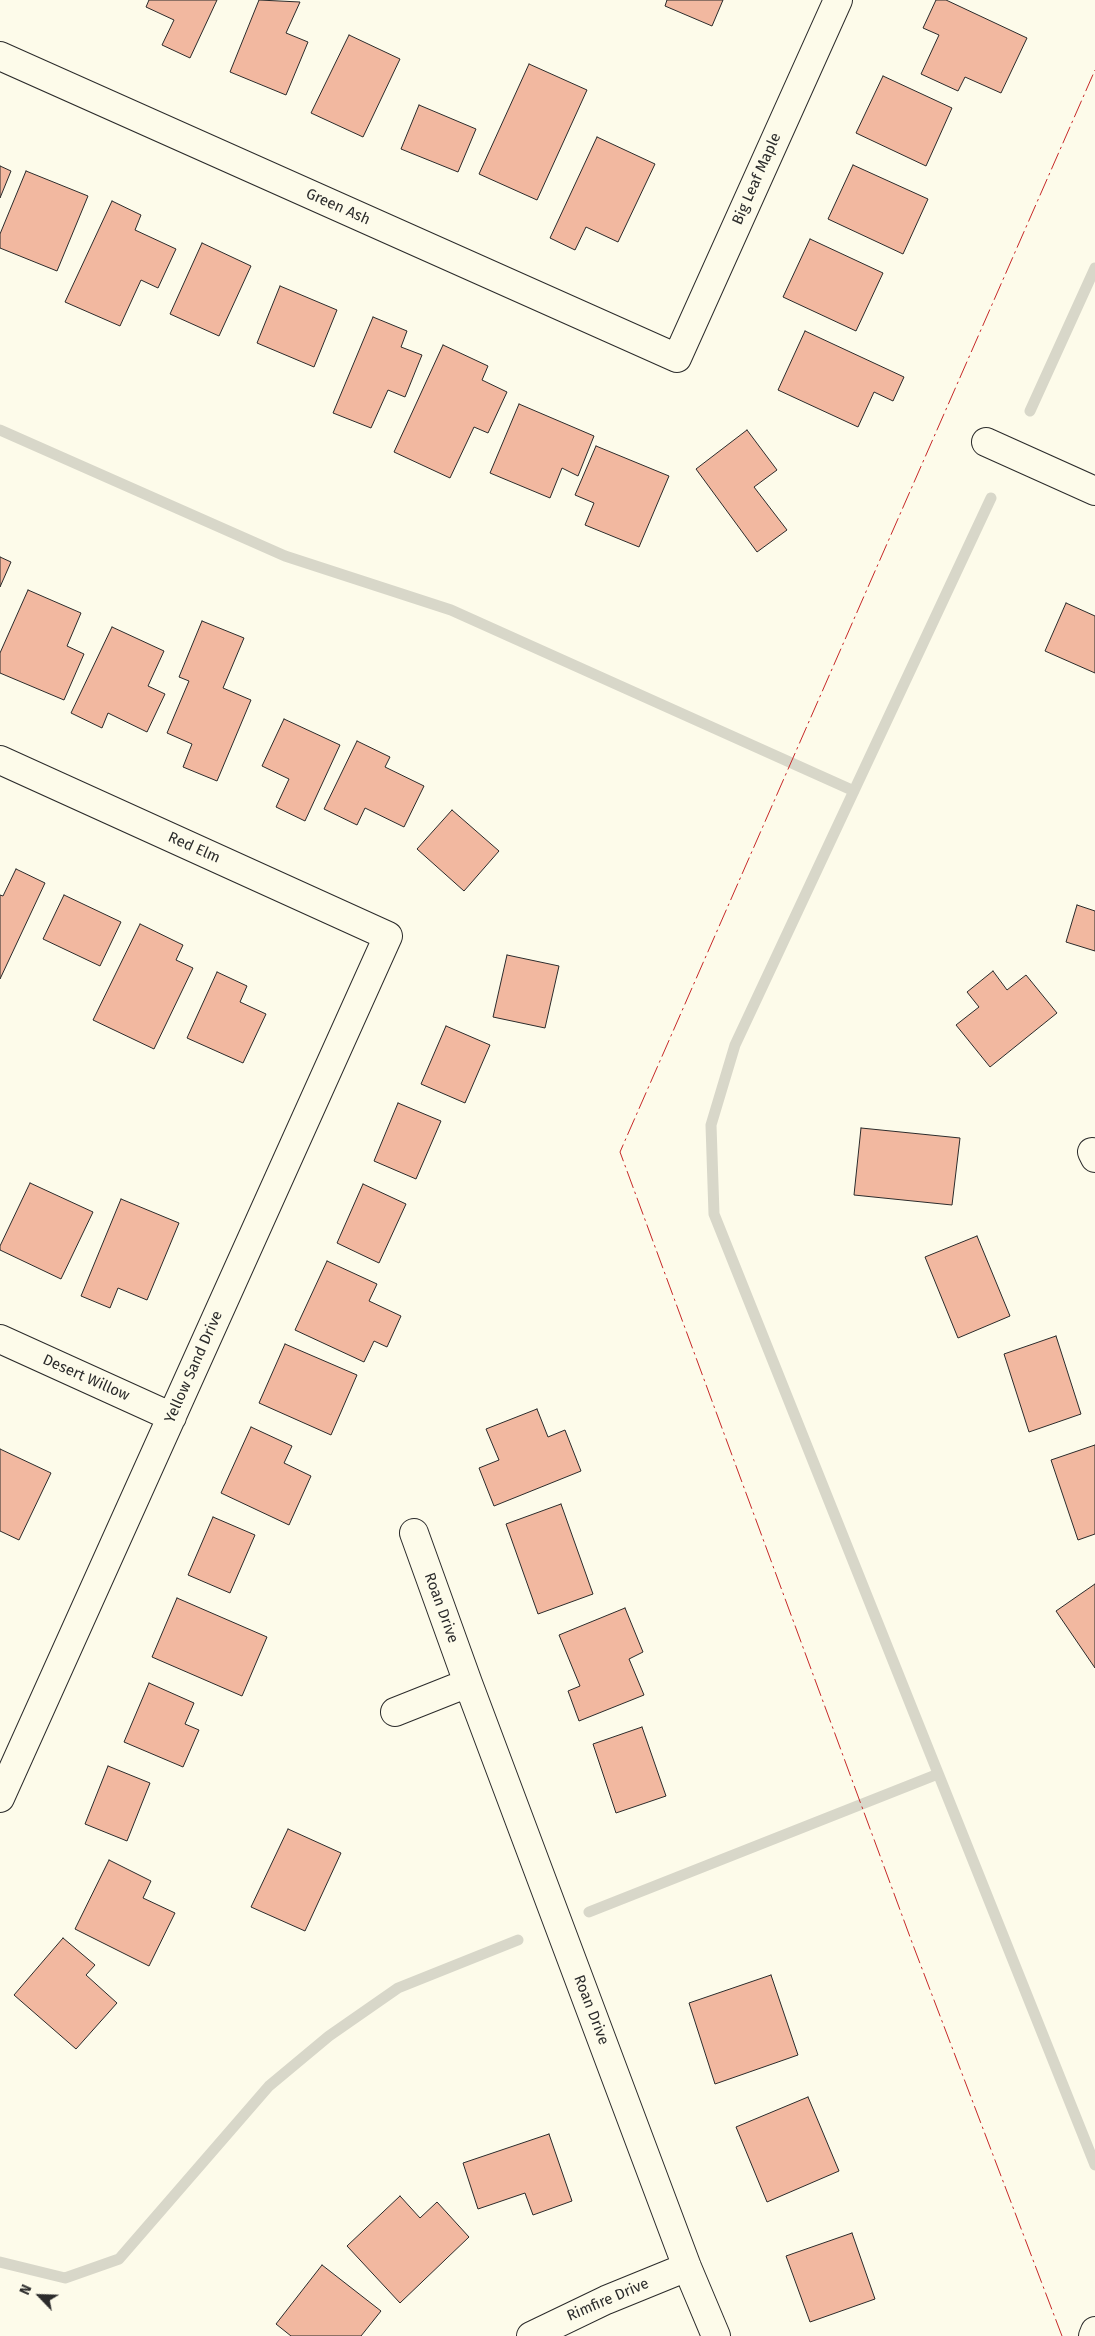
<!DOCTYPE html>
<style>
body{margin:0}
#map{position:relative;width:1095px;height:2336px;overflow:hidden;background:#fdfbea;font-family:"Fira Sans",sans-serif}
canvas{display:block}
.north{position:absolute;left:15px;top:2271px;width:50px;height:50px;-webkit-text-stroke:4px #fdfbea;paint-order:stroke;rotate:294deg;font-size:14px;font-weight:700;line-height:20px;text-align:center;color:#2b2b2b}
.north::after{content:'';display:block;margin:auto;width:18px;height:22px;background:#2b2b2b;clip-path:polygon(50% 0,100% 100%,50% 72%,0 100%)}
</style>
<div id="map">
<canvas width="1095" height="2336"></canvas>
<div class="north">N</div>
</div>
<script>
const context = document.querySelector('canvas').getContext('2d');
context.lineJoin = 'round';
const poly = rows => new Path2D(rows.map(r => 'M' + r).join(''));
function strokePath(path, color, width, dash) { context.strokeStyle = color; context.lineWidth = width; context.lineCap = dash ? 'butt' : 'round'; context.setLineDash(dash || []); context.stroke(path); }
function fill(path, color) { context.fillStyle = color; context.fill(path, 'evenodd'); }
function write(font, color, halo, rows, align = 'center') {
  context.font = font + ' "Fira Sans",sans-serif'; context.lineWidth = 4; context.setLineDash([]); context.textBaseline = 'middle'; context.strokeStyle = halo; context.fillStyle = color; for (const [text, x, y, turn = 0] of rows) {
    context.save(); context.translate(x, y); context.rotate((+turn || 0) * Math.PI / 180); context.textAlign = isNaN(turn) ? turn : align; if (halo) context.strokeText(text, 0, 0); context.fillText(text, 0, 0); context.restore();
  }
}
strokePath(poly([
 [1030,411,1095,268],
 [0,430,285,556,451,610,854,791],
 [991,498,735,1045,711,1125,714,1214,1095,2165],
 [589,1912,938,1774],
 [0,2262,65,2278,119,2259,269,2086,329,2036,398,1988,518,1940]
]), '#d8d7c9', 11);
const building = poly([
 [149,0,217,0,190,58,162,45,174,20,146,7,149,0],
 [259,0,300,2,286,33,308,42,286,95,230,72,259,0],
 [667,0,723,0,712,26,665,6,667,0],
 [936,0,946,0,1027,38,1001,93,965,77,958,91,921,74,939,35,923,28,936,0],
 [349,35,400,59,363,137,311,113,349,35],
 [529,64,587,90,537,200,479,174,529,64],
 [883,76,952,108,926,166,856,133,883,76],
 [419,105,476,129,458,172,401,149,419,105],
 [597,137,655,164,618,242,586,227,575,250,550,238,597,137],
 [853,165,928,199,903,254,828,219,853,165],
 [0,166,11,171,0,198,0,166],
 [26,171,88,196,57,271,0,248,0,234,26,171],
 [112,201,141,215,135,230,176,249,158,288,141,280,120,326,65,302,112,201],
 [810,239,883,273,856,331,783,297,810,239],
 [202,243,251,266,219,336,170,314,202,243],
 [280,286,337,310,314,367,257,343,280,286],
 [373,317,407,331,401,347,422,355,405,397,388,390,371,428,333,413,373,317],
 [805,331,904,377,893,401,874,392,858,427,778,390,805,331],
 [443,345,488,366,482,380,507,392,488,433,474,427,450,478,394,452,443,345],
 [519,404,594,436,578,476,562,468,550,498,490,473,519,404],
 [747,430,777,470,754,487,787,530,757,552,696,469,747,430],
 [596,446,669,476,639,547,585,525,594,503,575,495,596,446],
 [0,557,11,562,0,587,0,557],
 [28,590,81,613,67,646,84,654,64,700,0,673,0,653,28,590],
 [1066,603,1095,616,1095,673,1045,651,1066,603],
 [202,621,244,638,223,688,251,700,217,781,183,767,192,744,167,733,189,681,179,677,202,621],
 [112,627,164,651,148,686,165,694,147,732,108,713,102,728,71,713,112,627],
 [284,719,340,745,305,821,276,807,289,779,262,766,284,719],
 [357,741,390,757,385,767,424,786,404,827,365,808,357,825,324,809,357,741],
 [452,810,499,851,464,891,417,849,452,810],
 [16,869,45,883,0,979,0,895,3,896,16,869],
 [64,895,121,922,100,966,43,939,64,895],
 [1077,905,1095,911,1095,951,1066,942,1077,905],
 [140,924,183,945,176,960,193,968,154,1049,93,1020,140,924],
 [507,955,559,966,545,1028,493,1017,507,955],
 [993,971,1007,990,1026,975,1057,1013,990,1067,956,1025,979,1007,967,992,993,971],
 [217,972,247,986,240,1002,266,1014,243,1063,187,1038,217,972],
 [446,1026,490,1045,465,1103,421,1084,446,1026],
 [398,1103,441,1121,416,1179,374,1161,398,1103],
 [861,1128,960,1138,952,1205,854,1195,861,1128],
 [30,1183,93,1212,61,1279,0,1250,0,1246,30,1183],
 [363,1184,406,1204,379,1263,337,1243,363,1184],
 [121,1199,179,1223,147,1300,118,1288,110,1308,81,1296,121,1199],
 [977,1236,1010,1316,958,1338,925,1257,977,1236],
 [327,1261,377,1284,369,1301,401,1316,387,1347,374,1341,364,1362,295,1330,327,1261],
 [1056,1336,1081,1414,1029,1432,1004,1354,1056,1336],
 [285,1344,357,1375,331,1435,259,1403,285,1344],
 [537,1409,548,1437,565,1430,581,1471,494,1506,479,1468,499,1460,486,1429,537,1409],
 [251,1427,292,1446,284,1463,311,1476,289,1525,221,1493,251,1427],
 [1095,1445,1095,1534,1078,1540,1051,1460,1095,1445],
 [0,1449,51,1473,19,1540,0,1531,0,1449],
 [561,1504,593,1594,538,1614,506,1524,561,1504],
 [213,1517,255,1535,230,1593,188,1575,213,1517],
 [1095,1584,1095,1668,1056,1611,1095,1584],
 [177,1598,267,1637,242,1696,152,1657,177,1598],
 [625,1608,643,1652,629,1659,644,1695,579,1721,568,1691,580,1686,559,1635,625,1608],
 [149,1683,194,1703,185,1724,199,1730,183,1767,124,1742,149,1683],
 [642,1727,666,1796,616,1813,593,1744,642,1727],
 [108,1766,150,1783,127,1841,85,1824,108,1766],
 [288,1829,341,1853,305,1931,251,1907,288,1829],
 [109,1860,151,1881,143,1898,175,1913,149,1966,75,1929,109,1860],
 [63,1938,95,1965,86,1975,117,2003,76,2049,14,1995,63,1938],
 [771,1975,798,2055,715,2084,689,2003,771,1975],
 [808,2097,839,2171,767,2202,736,2127,808,2097],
 [549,2134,572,2201,533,2215,525,2193,478,2209,463,2163,549,2134],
 [400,2196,420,2218,437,2202,469,2237,400,2303,347,2246,400,2196],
 [852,2233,875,2299,810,2322,786,2256,852,2233],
 [322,2265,381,2311,361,2336,291,2336,276,2324,322,2265]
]);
fill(building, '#f2b8a0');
strokePath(building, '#2b2b2b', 1);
const street = poly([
 [0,56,677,358,838,0],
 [986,442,1095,491],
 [0,760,388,936,0,1798],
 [1092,1152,1095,1158],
 [0,1339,172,1417],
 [414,1533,468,1683,687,2267,716,2336],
 [395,1712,468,1683],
 [531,2336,606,2300,687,2267],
 [1093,2336,1095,2331]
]);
strokePath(street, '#2b2b2b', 30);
strokePath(street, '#fdfbea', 28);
strokePath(poly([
 [1062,2336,913,1945,620,1152,1095,70]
]), '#c62828', 1, [18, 4, 2.5, 4]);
write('15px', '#2b2b2b', '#fdfbea', [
 ["Big Leaf Maple",757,179,-66],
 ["Green Ash",338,207,24],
 ["Red Elm",194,848,24],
 ["Yellow Sand Drive",194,1367,-66],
 ["Desert Willow",86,1378,24],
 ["Roan Drive",441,1608,70],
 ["Roan Drive",591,2010,69],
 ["Rimfire Drive",608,2300,-23]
]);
</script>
